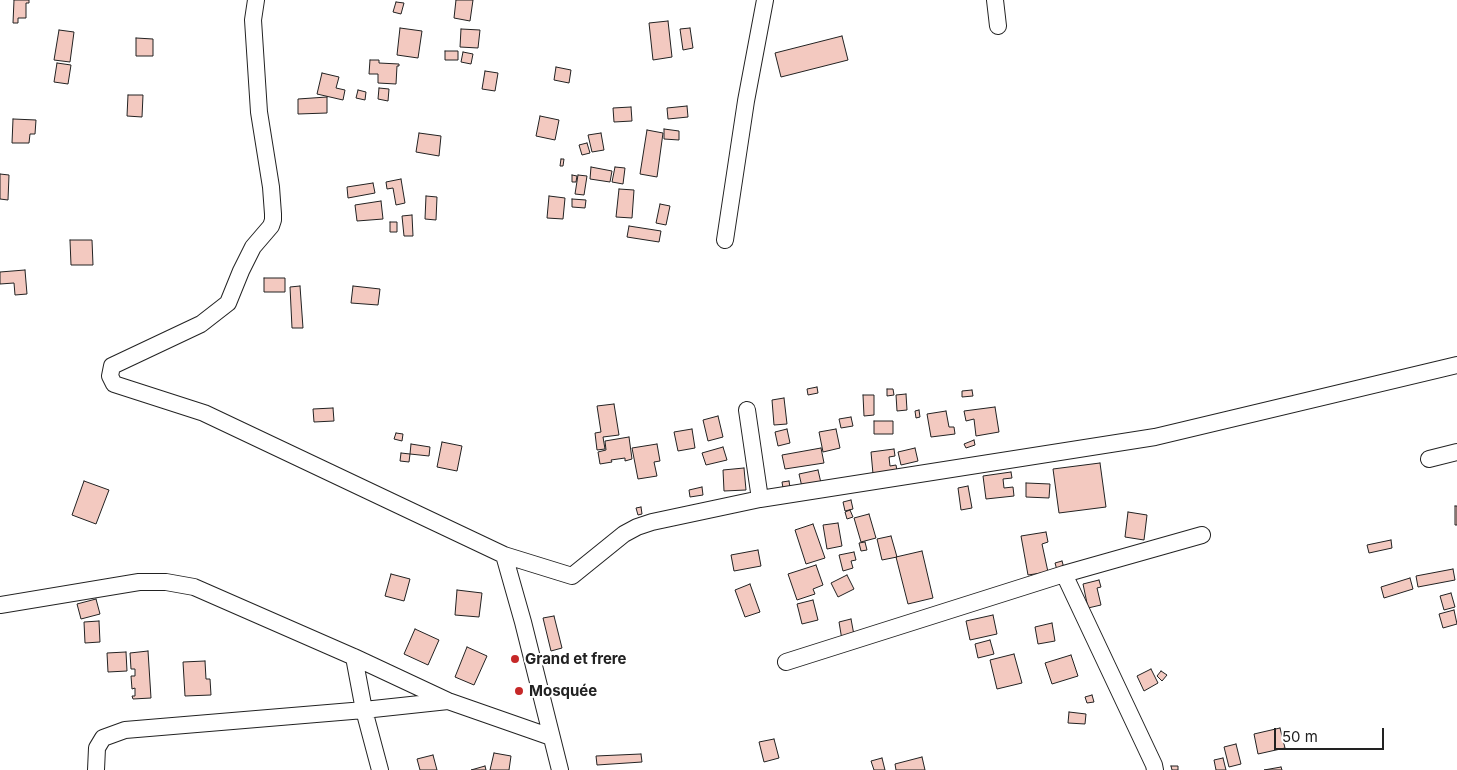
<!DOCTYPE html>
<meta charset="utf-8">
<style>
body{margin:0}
#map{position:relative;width:1457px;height:770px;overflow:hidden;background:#fff;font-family:Inter,sans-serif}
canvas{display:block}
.scale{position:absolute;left:1274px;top:728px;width:110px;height:22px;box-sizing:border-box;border:2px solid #222;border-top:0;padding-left:6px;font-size:15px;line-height:18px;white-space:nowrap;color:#222;-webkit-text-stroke:4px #fff;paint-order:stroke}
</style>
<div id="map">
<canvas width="1457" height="770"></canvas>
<div class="scale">50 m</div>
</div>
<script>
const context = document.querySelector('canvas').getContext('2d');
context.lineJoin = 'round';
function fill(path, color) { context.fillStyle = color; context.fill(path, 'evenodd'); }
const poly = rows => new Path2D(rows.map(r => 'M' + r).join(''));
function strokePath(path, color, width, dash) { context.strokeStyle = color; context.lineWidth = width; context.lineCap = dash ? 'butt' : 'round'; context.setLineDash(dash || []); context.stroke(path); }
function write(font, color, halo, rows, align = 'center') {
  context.font = font + ' Inter,sans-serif'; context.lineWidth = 4; context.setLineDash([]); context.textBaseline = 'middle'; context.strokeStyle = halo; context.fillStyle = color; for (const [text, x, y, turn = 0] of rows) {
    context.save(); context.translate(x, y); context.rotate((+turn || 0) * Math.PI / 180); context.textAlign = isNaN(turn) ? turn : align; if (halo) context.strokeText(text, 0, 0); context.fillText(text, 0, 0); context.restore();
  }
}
const building = poly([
 [14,0,29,0,29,3,26,3,26,18,18,18,18,23,13,23,14,0],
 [456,0,473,0,470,21,454,18,456,0],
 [396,2,404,3,401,14,393,12,396,2],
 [668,21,672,57,653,60,649,23,668,21],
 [400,28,422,31,418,58,397,55,400,28],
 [690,28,693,48,683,50,680,29,690,28],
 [461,29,480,30,478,48,460,47,461,29],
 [59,30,74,32,70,62,54,60,59,30],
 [842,36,848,60,781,77,775,53,842,36],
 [136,38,153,39,153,56,136,56,136,38],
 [445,51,458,51,458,60,445,60,445,51],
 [463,52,473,54,471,64,461,62,463,52],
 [370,60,379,60,379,63,399,64,399,66,397,66,396,84,378,83,378,74,369,74,370,60],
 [57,63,71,65,68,84,54,82,57,63],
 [556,67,571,70,569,83,554,80,556,67],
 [485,71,498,73,495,91,482,89,485,71],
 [322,73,339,77,336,88,345,90,343,100,317,94,322,73],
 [379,88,389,89,388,101,378,99,379,88],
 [358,90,366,92,365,100,356,98,358,90],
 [128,95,143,95,142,117,127,116,128,95],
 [327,97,327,113,298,114,298,99,327,97],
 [687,106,688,117,668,119,667,108,687,106],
 [631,107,632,121,614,122,613,108,631,107],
 [540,116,559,120,555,140,536,136,540,116],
 [13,119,36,120,35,134,30,134,29,143,12,143,13,119],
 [664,129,679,131,679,140,664,139,664,129],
 [647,130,663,133,657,177,640,174,647,130],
 [419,133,441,136,439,156,416,152,419,133],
 [601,133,604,150,592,152,588,135,601,133],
 [587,143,590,153,582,155,579,145,587,143],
 [561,159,564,159,563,166,560,166,561,159],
 [591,167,612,171,610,182,590,179,591,167],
 [615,167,625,168,623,184,612,182,615,167],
 [0,174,9,175,8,200,0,199,0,174],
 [572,175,577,176,576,182,572,182,572,175],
 [578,175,587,176,584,195,575,194,578,175],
 [401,179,405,203,396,205,393,188,387,189,386,182,401,179],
 [373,183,375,193,348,198,347,187,373,183],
 [619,189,634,190,632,218,616,217,619,189],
 [426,196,437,197,436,220,425,219,426,196],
 [549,196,565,198,563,219,547,218,549,196],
 [572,199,586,200,585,208,572,207,572,199],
 [381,201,383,219,357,221,355,205,381,201],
 [660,204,670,206,666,225,656,223,660,204],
 [412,215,413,236,404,236,402,216,412,215],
 [390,222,397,222,397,232,390,232,390,222],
 [629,226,661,231,659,242,627,237,629,226],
 [70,240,92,240,93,265,71,265,70,240],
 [25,270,27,294,15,295,14,283,0,284,0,272,25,270],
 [264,278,285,278,285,292,264,292,264,278],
 [300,286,303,328,292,328,290,287,300,286],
 [353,286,380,289,378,305,351,303,353,286],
 [817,387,818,393,808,395,807,389,817,387],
 [887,389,893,389,894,395,887,396,887,389],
 [972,390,973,396,962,397,962,391,972,390],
 [906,394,907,410,897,411,896,395,906,394],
 [863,395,874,395,874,415,864,416,863,395],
 [784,398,787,424,774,425,772,400,784,398],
 [614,404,619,435,603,437,605,449,597,450,595,433,601,432,597,406,614,404],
 [995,407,999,432,976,436,974,419,966,421,964,411,995,407],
 [333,408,334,421,314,422,313,409,333,408],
 [919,410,920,417,916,418,915,411,919,410],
 [946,411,949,427,954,427,955,434,931,437,927,414,946,411],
 [718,416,723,437,708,441,703,420,718,416],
 [851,417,853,426,841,428,839,419,851,417],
 [874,421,893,421,893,434,874,434,874,421],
 [692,429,695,448,678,451,674,432,692,429],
 [787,429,790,443,778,446,775,432,787,429],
 [836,429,840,448,823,452,819,432,836,429],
 [396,433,403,434,402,441,394,439,396,433],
 [629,437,632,459,625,461,625,458,611,460,612,462,600,464,598,452,606,450,605,441,629,437],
 [974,440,975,445,966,448,964,444,974,440],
 [442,442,462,446,457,471,437,467,442,442],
 [411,444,430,447,429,456,410,454,411,444],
 [657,444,660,461,654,462,657,476,638,479,632,448,657,444],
 [723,447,727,460,706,465,702,453,723,447],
 [821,448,824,463,785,469,782,455,821,448],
 [915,448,918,461,901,465,898,452,915,448],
 [894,449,895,456,889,457,890,466,896,465,897,471,873,474,871,452,894,449],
 [401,453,410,454,409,462,400,461,401,453],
 [1100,463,1106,507,1059,513,1053,469,1100,463],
 [744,468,746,490,724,491,723,470,744,468],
 [818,470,821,483,802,487,799,474,818,470],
 [1011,472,1012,478,1003,479,1004,488,1013,487,1014,496,986,499,983,476,1011,472],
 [84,481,109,490,96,524,72,515,84,481],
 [789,481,790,487,783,488,782,482,789,481],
 [1026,483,1050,484,1049,498,1026,497,1026,483],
 [968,486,972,508,961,510,958,488,968,486],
 [702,487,703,495,690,497,689,490,702,487],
 [851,500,853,509,845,511,843,502,851,500],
 [1455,506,1457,506,1457,525,1455,525,1455,506],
 [641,507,642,514,638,515,636,508,641,507],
 [850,510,853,517,847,519,845,512,850,510],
 [1128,512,1147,515,1144,540,1125,537,1128,512],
 [869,514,876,538,861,542,854,518,869,514],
 [838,523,842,546,827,549,823,525,838,523],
 [813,524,825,558,806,564,795,530,813,524],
 [1046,532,1048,542,1042,544,1048,572,1028,575,1021,536,1046,532],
 [891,536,897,557,882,560,877,539,891,536],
 [1391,540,1392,548,1369,553,1367,545,1391,540],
 [865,542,867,550,861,551,859,543,865,542],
 [758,550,761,566,734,571,731,555,758,550],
 [922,551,933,598,908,604,896,557,922,551],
 [854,552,856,560,851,561,853,568,843,571,839,555,854,552],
 [1062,561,1064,568,1057,570,1055,563,1062,561],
 [816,565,823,585,813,589,815,594,797,600,788,574,816,565],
 [1453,569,1455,580,1418,587,1416,576,1453,569],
 [391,574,410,579,404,601,385,596,391,574],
 [847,575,854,589,838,597,831,583,847,575],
 [1410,578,1413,589,1384,598,1381,587,1410,578],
 [1099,580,1101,587,1097,588,1101,605,1088,608,1083,584,1099,580],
 [750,584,760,612,745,617,735,590,750,584],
 [457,590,482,593,479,617,455,615,457,590],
 [1451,593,1455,607,1444,610,1440,596,1451,593],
 [96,599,100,614,81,619,77,604,96,599],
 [813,600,818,620,802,624,797,604,813,600],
 [1454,610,1457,624,1443,628,1439,614,1454,610],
 [993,615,997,634,970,640,966,621,993,615],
 [554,616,562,648,551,651,543,618,554,616],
 [851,619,854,635,842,640,839,622,851,619],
 [99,621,100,642,85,643,84,622,99,621],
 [1052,623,1055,641,1038,644,1035,627,1052,623],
 [415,629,439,640,428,665,404,654,415,629],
 [990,640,994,654,978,658,975,644,990,640],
 [467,647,487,656,474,685,455,677,467,647],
 [148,651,151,698,133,699,132,696,135,696,135,688,132,689,131,676,135,676,135,669,131,669,130,653,148,651],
 [126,652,127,671,108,672,107,653,126,652],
 [1014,654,1022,683,997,689,990,660,1014,654],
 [1071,655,1078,676,1052,684,1045,663,1071,655],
 [205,661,206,679,210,679,211,695,185,696,183,662,205,661],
 [1151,669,1158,683,1144,691,1137,676,1151,669],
 [1161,671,1167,675,1162,681,1157,676,1161,671],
 [1092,695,1094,702,1087,703,1085,697,1092,695],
 [1069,712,1086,714,1085,724,1068,723,1069,712],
 [1280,728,1285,748,1258,754,1254,734,1280,728],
 [774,739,779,758,764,762,759,742,774,739],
 [1236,744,1241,764,1229,767,1224,747,1236,744],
 [494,753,511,756,509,770,490,770,494,753],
 [641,754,642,762,597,765,596,756,641,754],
 [433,755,437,770,420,770,417,759,433,755],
 [922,757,925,770,896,770,895,764,922,757],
 [882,758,885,770,874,770,871,761,882,758],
 [1223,758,1226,770,1216,770,1214,760,1223,758],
 [485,766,486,770,471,770,485,766],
 [1171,766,1178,766,1178,770,1172,770,1171,766],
 [1281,767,1282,770,1264,770,1281,767]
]);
fill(building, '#f3c9c0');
strokePath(building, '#222', 1);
const minor = poly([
 [256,0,253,20,259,112,271,187,273,214,273,220,271,226,253,247,241,271,228,303,201,324,112,366,110,376,114,384,204,413,504,555,572,576,624,534,637,527,652,522,760,499,1155,437,1457,365],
 [995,0,998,26],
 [725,240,746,101,765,0],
 [747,410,760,499],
 [1429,459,1457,452],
 [504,555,523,622,560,770],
 [1064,574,1154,765,1155,770],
 [0,605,139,582,166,582,194,587,354,657,448,701,551,737],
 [354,657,364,710,380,770],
 [786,662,1064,574,1202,535],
 [96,770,97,748,103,738,125,730,364,710,448,701]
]);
strokePath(minor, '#222', 18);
strokePath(minor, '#fff', 16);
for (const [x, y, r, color] of [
 [515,659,5,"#c62828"],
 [519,691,5,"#c62828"]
]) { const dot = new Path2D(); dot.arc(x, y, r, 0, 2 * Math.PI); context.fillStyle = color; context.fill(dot); strokePath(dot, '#fff', 2); }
write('bold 15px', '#222', '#fff', [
 ["Grand et frere",525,659],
 ["Mosquée",529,691]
], 'left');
</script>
